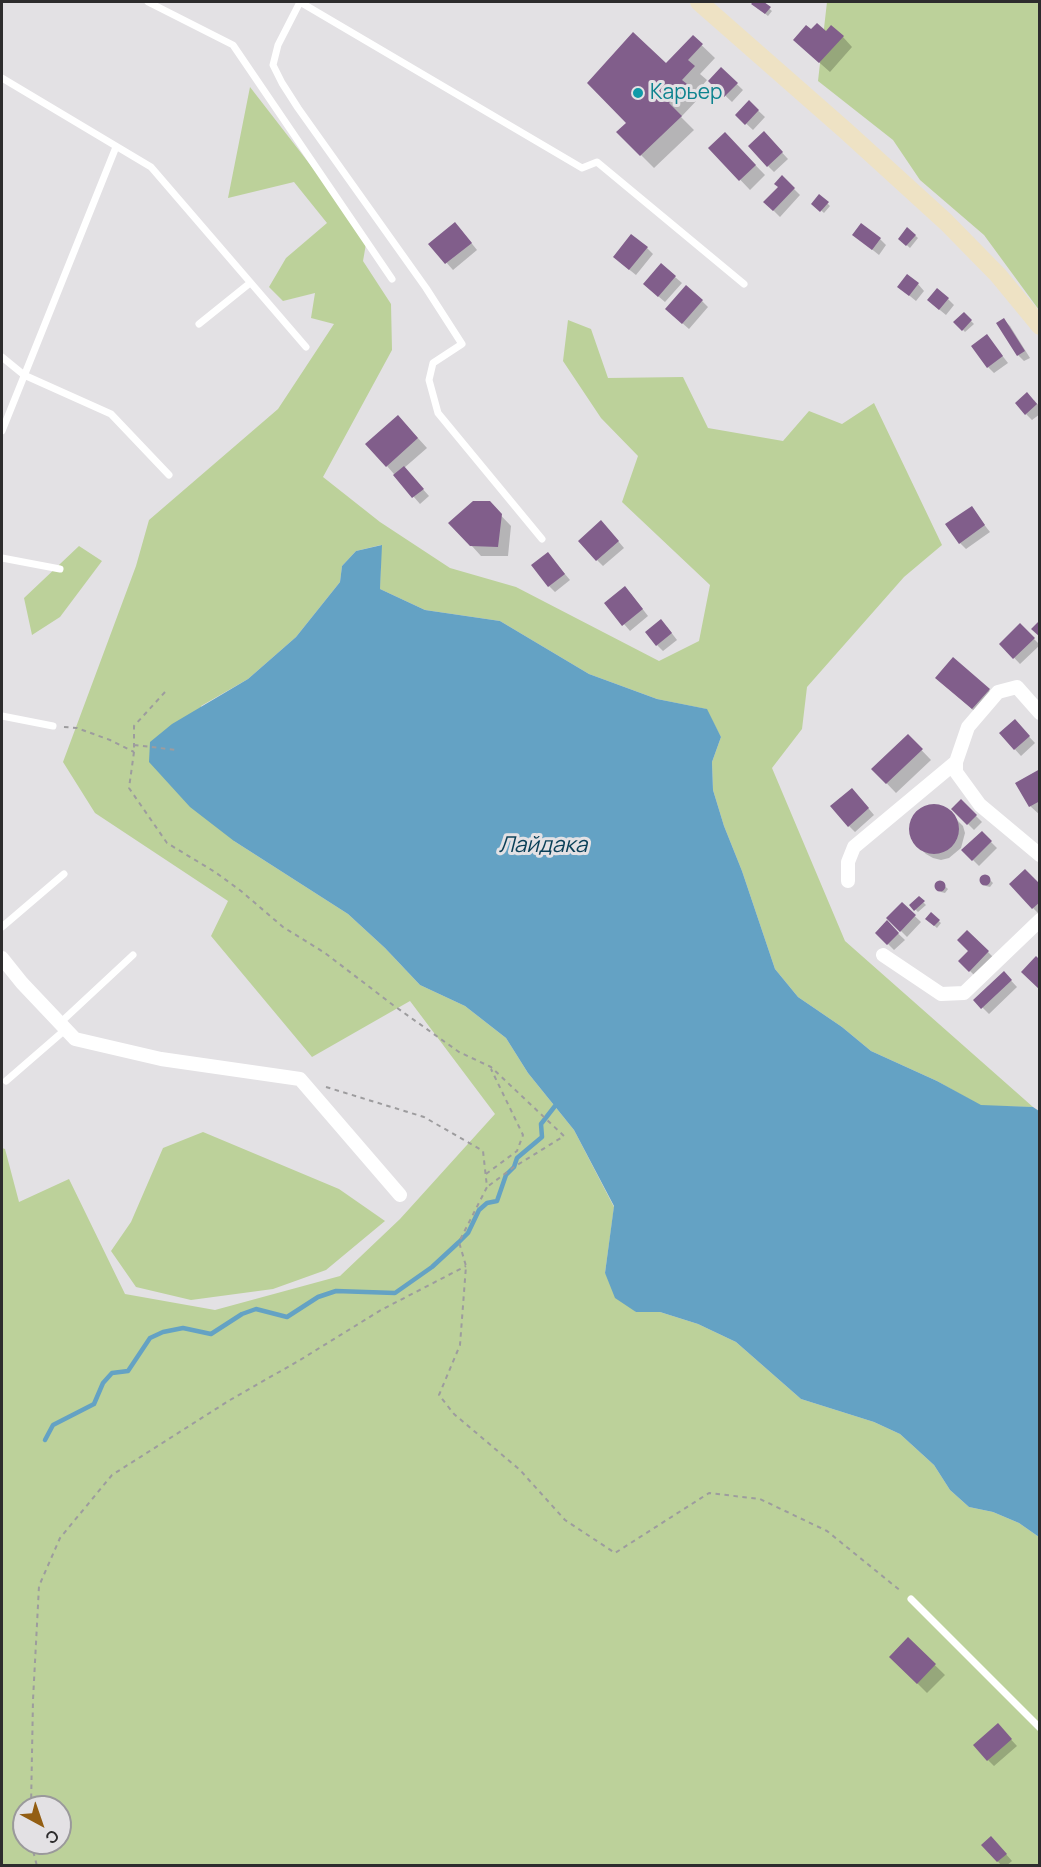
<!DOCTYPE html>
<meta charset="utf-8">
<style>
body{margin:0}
#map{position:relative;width:1041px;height:1867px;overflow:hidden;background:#e3e1e4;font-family:Manrope,sans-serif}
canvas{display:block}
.frame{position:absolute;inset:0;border:3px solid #2d2c2d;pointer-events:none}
.north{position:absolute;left:12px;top:1795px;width:60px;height:60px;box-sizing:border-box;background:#e3e1e4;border:2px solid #9a999b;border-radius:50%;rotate:140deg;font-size:16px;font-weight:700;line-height:24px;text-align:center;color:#2d2c2d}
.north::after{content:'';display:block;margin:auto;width:21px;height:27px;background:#935e13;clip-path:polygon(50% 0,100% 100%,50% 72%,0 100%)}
</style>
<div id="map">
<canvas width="1041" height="1867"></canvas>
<div class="frame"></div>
<div class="north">С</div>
</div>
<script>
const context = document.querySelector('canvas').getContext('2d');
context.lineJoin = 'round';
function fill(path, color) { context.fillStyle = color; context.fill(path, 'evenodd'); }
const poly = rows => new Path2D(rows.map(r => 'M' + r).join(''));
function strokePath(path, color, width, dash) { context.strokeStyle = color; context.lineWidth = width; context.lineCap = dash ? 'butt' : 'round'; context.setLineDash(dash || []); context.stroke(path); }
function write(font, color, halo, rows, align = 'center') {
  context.font = font + ' Manrope,sans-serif'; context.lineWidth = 6; context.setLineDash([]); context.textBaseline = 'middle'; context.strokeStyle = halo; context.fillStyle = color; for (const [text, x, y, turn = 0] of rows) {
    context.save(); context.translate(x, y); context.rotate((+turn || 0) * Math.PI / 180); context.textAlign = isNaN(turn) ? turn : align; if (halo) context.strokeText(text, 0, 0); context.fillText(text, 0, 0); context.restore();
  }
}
fill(poly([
 [827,2,1039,2,1039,310,984,235,920,180,893,140,818,81],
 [250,87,367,238,363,261,391,304,392,350,323,477,380,522,450,568,516,587,659,661,699,641,710,585,622,502,638,456,601,418,563,361,568,320,591,329,608,378,683,377,708,428,783,441,809,411,842,424,874,403,942,545,904,577,807,687,802,729,772,768,845,941,1033,1107,981,1106,937,1081,871,1051,842,1027,798,997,775,969,742,871,724,826,713,790,712,762,721,737,706,709,657,699,589,674,500,621,425,610,380,589,381,545,356,551,342,566,340,582,296,637,248,679,201,706,234,841,348,914,385,948,420,985,465,1006,506,1038,528,1073,574,1130,614,1207,605,1273,636,1312,660,1312,698,1324,736,1342,801,1399,874,1422,900,1434,934,1465,950,1490,969,1507,993,1512,1019,1523,1039,1537,1039,1865,2,1866,2,1148,5,1149,19,1202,69,1179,125,1294,215,1310,340,1276,400,1219,495,1114,410,1001,312,1057,211,936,228,901,95,813,63,762,136,566,149,520,278,409,334,324,311,318,315,293,283,301,269,287,286,258,327,223,294,182,228,198],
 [24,1807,60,1807,60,1843,24,1843],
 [79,546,102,561,60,617,32,635,24,598],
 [203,1132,339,1189,385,1221,326,1270,273,1289,191,1300,136,1287,111,1251,131,1222,163,1148]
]), '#bcd19a');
fill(poly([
 [382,545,380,589,425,610,500,621,589,674,657,699,707,709,721,737,712,762,713,790,724,826,742,871,775,969,798,997,842,1027,871,1051,937,1081,981,1105,1033,1107,1039,1111,1039,1537,1019,1523,993,1512,969,1507,950,1490,934,1465,900,1434,874,1422,801,1399,736,1342,698,1324,660,1312,636,1312,615,1298,605,1273,614,1206,574,1130,528,1073,506,1038,465,1006,420,985,385,948,348,914,234,841,190,807,149,762,150,742,172,724,248,679,296,637,340,582,342,566,356,551]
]), '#64a2c4');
fill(poly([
 [755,2,761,2,772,11,768,16,753,4],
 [811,32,826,33,843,37,852,47,830,72,804,49],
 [693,37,715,58,700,74,707,80,695,94,699,98,681,117,694,130,654,168,618,132,628,123],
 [721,69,743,90,732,102,710,81],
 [749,102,765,117,753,130,737,115],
 [764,133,788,159,774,172,768,166],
 [725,134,765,175,750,190,710,148],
 [782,177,800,195,780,217,765,202,780,187],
 [820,196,830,206,824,213,813,203],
 [908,229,918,238,910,248,900,239],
 [461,230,477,250,453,270,430,244],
 [854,235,880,239,886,245,879,255],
 [647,248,653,254,636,275,621,263],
 [661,265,682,283,665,302,651,290],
 [918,284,924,291,916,301,899,287],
 [948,299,954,305,946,315,935,306],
 [702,301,708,307,689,329,673,315],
 [964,314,974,324,965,332,956,322],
 [1004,320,1010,326,1030,358,1024,361,1018,355],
 [987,336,1008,363,994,373,988,367],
 [1034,400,1040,407,1040,414,1032,420,1026,414],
 [407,426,427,448,404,468,429,496,420,504,387,466],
 [489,503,511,526,508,556,481,556,471,545],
 [971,508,990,532,966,549,960,543],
 [607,528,624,548,603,566,597,560],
 [548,554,570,580,555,592,549,586],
 [631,594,648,616,630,631,606,603],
 [1020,625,1040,645,1020,664,1001,644],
 [667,627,677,640,663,651,657,645],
 [947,687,989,690,998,700,982,718],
 [1021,728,1035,743,1021,756,1001,734],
 [908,736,931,760,896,793,873,769],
 [1040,771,1040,815,1030,806],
 [858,796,874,815,855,832,849,826],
 [961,801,982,822,974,830,953,809],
 [930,805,945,808,963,826,965,833,961,848,949,858,941,860,933,858,926,854,913,841,910,834,910,826,917,812],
 [982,833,997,848,979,866,963,850],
 [984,876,986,876,993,883,990,887,986,886,981,881],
 [940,882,948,889,945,893,941,892,937,887,937,884],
 [1040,886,1040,914,1039,914,1033,908],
 [919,898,926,905,918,912,911,905],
 [902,904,921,922,907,937,888,918],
 [931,914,941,923,937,928,927,919],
 [887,923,905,940,894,950,877,933],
 [968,932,994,958,976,977,960,961,970,951],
 [1004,973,1017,987,989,1014,975,1000],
 [908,1639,945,1675,927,1693,891,1657],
 [1004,1732,1017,1746,994,1766,988,1760],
 [997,1844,1012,1861,1006,1866,1002,1866,983,1845]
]), '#0003');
strokePath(poly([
 [45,1440,53,1425,94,1404,103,1383,112,1373,128,1371,150,1338,163,1332,183,1328,211,1334,242,1314,256,1309,287,1317,318,1297,336,1291,395,1293,432,1267,459,1242,468,1233,479,1210,487,1203,497,1201,506,1175,514,1167,517,1158,542,1137,541,1124,555,1106]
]), '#64a2c4', 4.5);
fill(poly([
 [753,2,764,2,771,7,765,14,751,4],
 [817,23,826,31,831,25,844,36,819,63,793,40,806,25,811,29],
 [633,32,666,63,693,35,703,44,688,60,695,66,682,80,687,84,669,103,682,116,640,156,616,132,626,123,587,83],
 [721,67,738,83,724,97,708,81],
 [749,100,759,110,745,125,735,115],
 [764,131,783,152,767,167,748,146],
 [725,132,756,165,739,181,708,148],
 [782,175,795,188,773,211,763,202,778,187,774,184],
 [819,194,829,202,820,212,811,204],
 [455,222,472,243,445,264,428,244],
 [861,223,881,238,872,250,852,235],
 [907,227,916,235,906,246,898,239],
 [631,234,648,247,629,270,613,257],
 [661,263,676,276,658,297,643,284],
 [907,274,919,283,909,296,897,287],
 [686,285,703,300,682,324,665,309],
 [937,288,949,298,939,310,927,300],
 [964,312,972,320,962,331,953,322],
 [1004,318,1025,351,1017,356,996,323],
 [987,334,1003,356,987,368,971,346],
 [1027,392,1037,404,1025,415,1015,403],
 [398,415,418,438,386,467,365,444],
 [404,466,424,489,412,498,393,475],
 [473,501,490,501,502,514,498,547,470,546,448,523],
 [972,506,985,525,959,544,945,524],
 [601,520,619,541,596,561,578,541],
 [548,552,565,574,548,587,531,565],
 [625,586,643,609,622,626,604,603],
 [661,619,672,633,656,646,645,632],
 [1040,620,1040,637,1031,629],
 [1020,623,1035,638,1013,659,999,644],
 [953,657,990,689,972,709,935,678],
 [1015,719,1030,736,1014,750,999,733],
 [908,734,923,749,886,784,871,769],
 [1040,769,1040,801,1029,807,1015,783],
 [852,788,869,808,848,827,830,806],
 [961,799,977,815,967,825,951,809],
 '909 829a25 25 0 1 1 50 0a25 25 0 1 1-50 0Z',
 [982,831,992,841,972,861,961,850],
 [1025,869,1040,884,1040,902,1032,909,1009,884],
 '979.5 880a5.5 5.5 0 1 1 11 0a5.5 5.5 0 1 1-11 0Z',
 '934.5 886a5.5 5.5 0 1 1 11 0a5.5 5.5 0 1 1-11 0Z',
 [919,896,925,901,914,911,909,905],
 [902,902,916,915,900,932,886,918],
 [931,912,940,920,934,926,925,919],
 [887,920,899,933,887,945,875,933],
 [967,930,989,951,969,972,958,961,968,951,957,940],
 [1036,956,1040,960,1040,990,1021,972],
 [1004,971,1012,980,981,1009,973,1000],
 [908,1637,936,1664,917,1684,889,1657],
 [998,1723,1012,1739,987,1761,973,1745],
 [991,1836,1007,1854,997,1862,981,1845]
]), '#815e8b');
strokePath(poly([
 [165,692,134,726,134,752,129,788,167,843,215,872,241,891,283,927,325,953,393,1005,459,1052,491,1067,564,1136,514,1167,487,1187],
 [64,727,77,728,110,740,134,752],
 [134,745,177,750],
 [326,1087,424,1117,483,1151,487,1187,459,1242,466,1266,460,1345,439,1395,454,1414,520,1470,565,1520,615,1553,709,1493,760,1499,827,1531,902,1592],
 [486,1174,517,1151,523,1135,491,1069],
 [31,1807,33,1700,39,1586,60,1538,112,1475,230,1400,300,1360,381,1310,466,1266],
 [31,1843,37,1866]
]), '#9d9c9e', 2, [4.5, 4.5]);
strokePath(poly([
 [148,2,233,45,392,279],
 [300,2,278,45,273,65,282,83,298,108,426,288,462,344,433,363,429,380,438,413,542,539],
 [300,2,582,168,597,162,744,284],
 [2,78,151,167,306,347],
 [199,324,250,283],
 [2,357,24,375,111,414,169,475],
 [2,431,116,147],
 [2,558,60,569],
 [2,716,53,726],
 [2,927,64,874],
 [60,1023,133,955],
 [6,1081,66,1029],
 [911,1599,1040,1728]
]), '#fff', 7);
strokePath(poly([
 [956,762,968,727,998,692,1017,687,1040,713],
 [848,881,848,862,854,847,956,762,956,772,980,805,1040,855],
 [883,955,941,994,964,993,1040,920],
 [2,958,22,983,75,1039,161,1059,300,1079,400,1195]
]), '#fff', 14);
strokePath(poly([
 [699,2,846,131,946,222,998,275,1040,326]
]), '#eee2c4', 18);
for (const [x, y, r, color] of [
 [638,93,6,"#0f9aa8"]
]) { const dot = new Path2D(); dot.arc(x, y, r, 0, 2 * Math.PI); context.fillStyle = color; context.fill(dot); strokePath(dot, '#e3e1e4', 2); }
write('21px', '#0d838f', '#e3e1e4', [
 ["Карьер",650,93]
], 'left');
write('italic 22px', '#093f57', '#e3e1e4', [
 ["Лайдака",543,846]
]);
</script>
